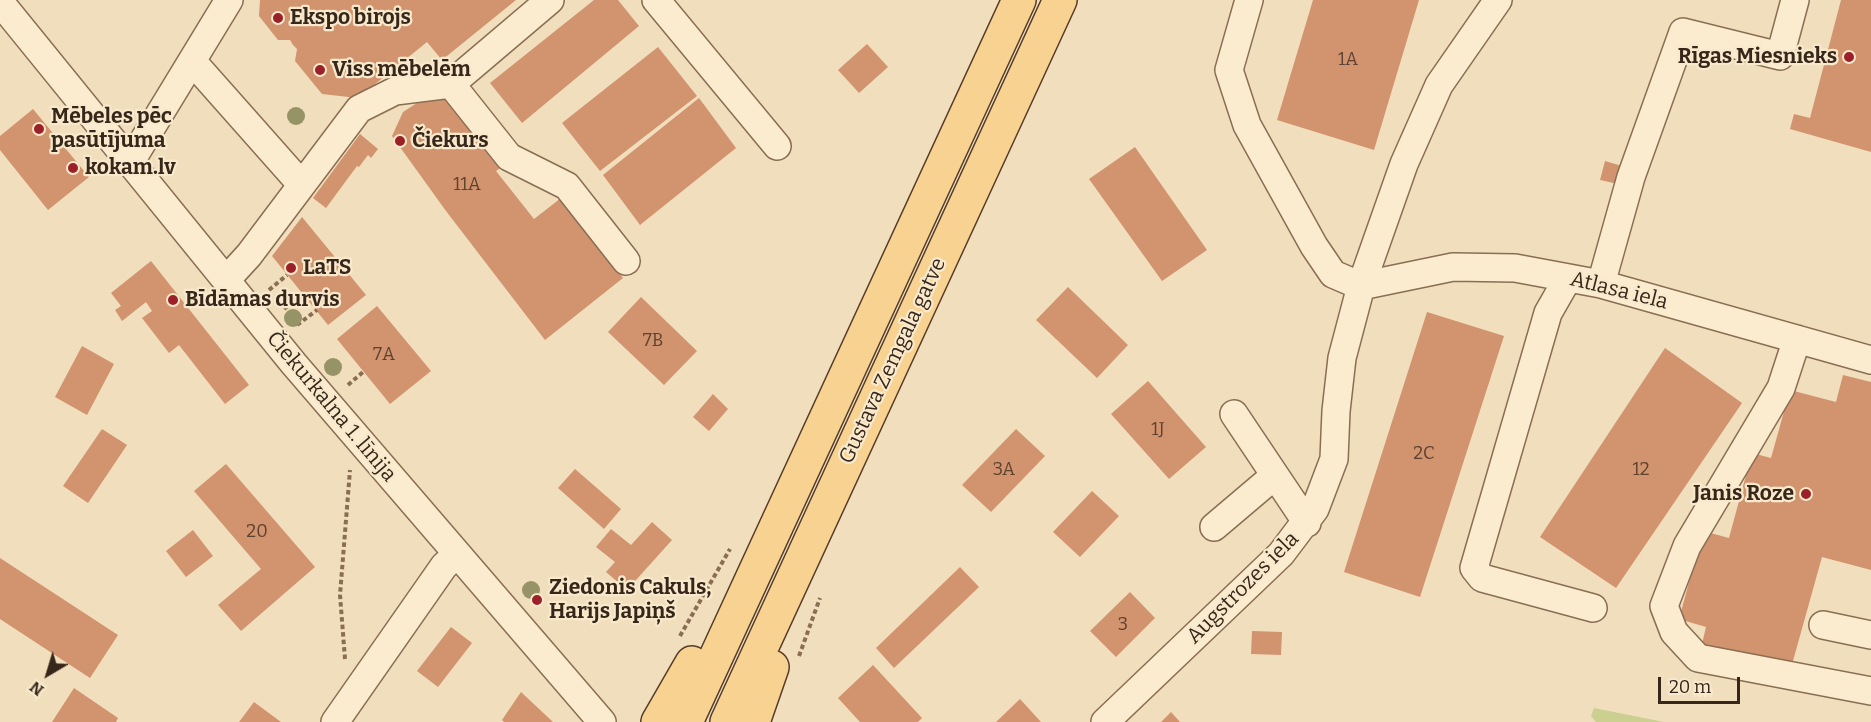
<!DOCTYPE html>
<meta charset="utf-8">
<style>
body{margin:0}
#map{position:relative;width:1871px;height:722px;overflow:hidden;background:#f1debc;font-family:Bitter,serif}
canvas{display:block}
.north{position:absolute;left:18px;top:644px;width:60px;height:60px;-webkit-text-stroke:4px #f8e9cc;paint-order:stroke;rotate:218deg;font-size:16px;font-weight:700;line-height:24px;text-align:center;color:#37271a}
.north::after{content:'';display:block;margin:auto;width:21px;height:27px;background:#37271a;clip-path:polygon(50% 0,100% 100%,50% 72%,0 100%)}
.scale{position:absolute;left:1658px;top:677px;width:82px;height:27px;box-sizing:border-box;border:3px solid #37271a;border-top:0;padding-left:8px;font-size:18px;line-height:21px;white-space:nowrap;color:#37271a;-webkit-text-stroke:4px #f8e9cc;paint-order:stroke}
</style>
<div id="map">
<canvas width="1871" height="722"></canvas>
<div class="north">N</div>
<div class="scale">20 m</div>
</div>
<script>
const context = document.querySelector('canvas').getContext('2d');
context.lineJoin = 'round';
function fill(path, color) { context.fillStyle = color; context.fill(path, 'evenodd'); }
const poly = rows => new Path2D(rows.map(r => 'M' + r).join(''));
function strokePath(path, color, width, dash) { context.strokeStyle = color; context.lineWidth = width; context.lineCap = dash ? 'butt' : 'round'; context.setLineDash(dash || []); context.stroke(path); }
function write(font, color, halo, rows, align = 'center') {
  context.font = font + ' Bitter,serif'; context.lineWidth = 4.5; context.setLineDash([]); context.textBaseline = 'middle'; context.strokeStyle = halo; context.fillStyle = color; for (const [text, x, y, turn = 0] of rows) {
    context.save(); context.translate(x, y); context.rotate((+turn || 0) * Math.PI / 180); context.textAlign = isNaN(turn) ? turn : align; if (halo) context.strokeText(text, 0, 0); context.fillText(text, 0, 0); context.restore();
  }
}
fill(poly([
 [1594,708,1664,722,1596,722,1591,716]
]), '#cbcf90');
fill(poly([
 [260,0,516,0,442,60,427,42,358,98,322,94,295,61,297,49,293,45,290,40,278,40,259,16],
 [594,0,618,0,639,26,522,123,490,83],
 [1313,0,1419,0,1374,150,1277,120],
 [1841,0,1871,0,1871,152,1790,129,1794,114,1810,118],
 [867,44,888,67,859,93,838,70],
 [658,47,697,96,600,171,562,123],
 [445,98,502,167,496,171,534,219,561,198,623,278,545,340,446,211,392,136,403,112,420,101],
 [699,98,736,148,640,225,603,175],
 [33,109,89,177,48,210,0,150,0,136],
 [360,134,378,149,371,158,368,155,359,167,357,166,326,208,313,198],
 [1135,147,1207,250,1162,281,1089,179],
 [1605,161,1622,166,1618,184,1600,180],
 [302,217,366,295,328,325,272,256],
 [151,261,249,385,225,404,179,345,169,353,142,318,152,311,146,302,122,321,115,310,121,306,111,293],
 [1068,287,1128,345,1097,378,1036,320],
 [641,297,697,351,664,385,608,332],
 [377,306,431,371,390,404,337,339],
 [1427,312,1504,336,1420,597,1344,572],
 [82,346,114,364,87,415,55,397],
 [1665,348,1742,403,1616,588,1540,537],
 [1843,375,1871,382,1871,570,1822,557,1791,668,1702,644,1706,627,1679,619,1703,531,1729,538,1752,453,1771,458,1790,390,1836,402],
 [1148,381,1206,447,1169,479,1111,414],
 [713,394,728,409,709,431,693,417],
 [102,429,127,445,88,503,63,486],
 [1016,429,1045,456,991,512,962,485],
 [226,464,315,567,241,631,218,605,261,569,194,491],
 [575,469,621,509,604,529,558,488],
 [1092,491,1119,516,1080,557,1053,532],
 [652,522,672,540,627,590,606,572,615,562,596,547,611,529,631,545],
 [193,530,213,556,186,577,166,551],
 [0,558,118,635,90,678,0,619],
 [960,567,979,587,894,668,876,648],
 [1130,592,1155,618,1116,657,1090,631],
 [451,627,472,643,438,687,417,671],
 [1252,631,1282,632,1281,655,1251,654],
 [873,665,922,718,918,722,860,722,838,698],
 [74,688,118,718,116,722,52,722],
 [521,692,553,722,504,722,502,720],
 [1020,699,1041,722,996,722],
 [254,702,281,722,239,722],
 [1171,712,1180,722,1161,722]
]), '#d2936f');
const minor = poly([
 [656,0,777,146],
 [1249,0,1229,70,1247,125,1314,246,1333,274,1361,286],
 [0,2,294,364,602,722],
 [192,61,301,184],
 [451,84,509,157,567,186,626,261],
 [131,161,229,0],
 [1568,278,1548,313,1474,568,1482,578,1593,608],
 [227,279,249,255,359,109,395,91,451,84,550,0],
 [1601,284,1631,177,1683,32,1780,56,1795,0],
 [1361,286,1453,267,1515,268,1601,284,1871,360],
 [1797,339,1781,388,1687,546,1664,606,1674,632,1698,658,1871,691],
 [1234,414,1307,523],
 [1214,527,1273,477],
 [1823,625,1871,635],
 [335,722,444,566,456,555],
 [1105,722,1281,554,1315,509,1334,459,1336,411,1342,358,1361,286,1404,164,1439,85,1498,0]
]);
const major = poly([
 [658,722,692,663],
 [686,722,1019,0],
 [727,722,1060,0],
 [753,722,772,667]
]);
strokePath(minor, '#896e54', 30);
strokePath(major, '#563c29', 36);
strokePath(poly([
 [269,290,287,275],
 [284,309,304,294],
 [297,325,317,310],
 [348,385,363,372],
 [680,636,730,549],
 [799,656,820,598],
 [345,659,340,595,350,470]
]), '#896e54', 4, [4.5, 3]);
strokePath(minor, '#fbeccf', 27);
strokePath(major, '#f8d290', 33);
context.fillStyle = '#969366';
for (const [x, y] of [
 [296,116],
 [293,318],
 [333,367],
 [531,590]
]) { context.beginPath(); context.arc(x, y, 9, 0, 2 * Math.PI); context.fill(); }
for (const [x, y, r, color] of [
 [278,18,6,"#9c2028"],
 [1849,57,6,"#9c2028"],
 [320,70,6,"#9c2028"],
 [39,129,6,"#9c2028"],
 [400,141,6,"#9c2028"],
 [73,168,6,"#9c2028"],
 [291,268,6,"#9c2028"],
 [173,300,6,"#9c2028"],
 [1806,494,6,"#9c2028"],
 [537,600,6,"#9c2028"]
]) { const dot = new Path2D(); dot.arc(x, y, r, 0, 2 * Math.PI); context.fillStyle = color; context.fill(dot); strokePath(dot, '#f8e9cc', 2); }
write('18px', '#5e422f', null, [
 ["1A",1348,60],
 ["11A",467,185],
 ["7B",653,341],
 ["7A",384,355],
 ["1J",1158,430],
 ["2C",1424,454],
 ["3A",1004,470],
 ["12",1641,470],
 ["20",257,532],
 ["3",1123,625]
]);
write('bold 21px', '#37271a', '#f8e9cc', [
 ["Ekspo birojs",290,18],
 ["Rīgas Miesnieks",1837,57,"right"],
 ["Viss mēbelēm",332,70],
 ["Mēbeles pēc",51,117],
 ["pasūtījuma",51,141],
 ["Čiekurs",412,141],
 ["kokam.lv",85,168],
 ["LaTS",303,268],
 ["Bīdāmas durvis",185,300],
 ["Janis Roze",1794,494,"right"],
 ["Ziedonis Cakuls,",549,588],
 ["Harijs Japiņš",549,612]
], 'left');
write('21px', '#37271a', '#f8e9cc', [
 ["Atlasa iela",1619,291,14],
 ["Gustava Zemgala gatve",893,361,-65],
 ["Čiekurkalna 1. līnija",331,407,50],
 ["Augstrozes iela",1243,588,-45]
]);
</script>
